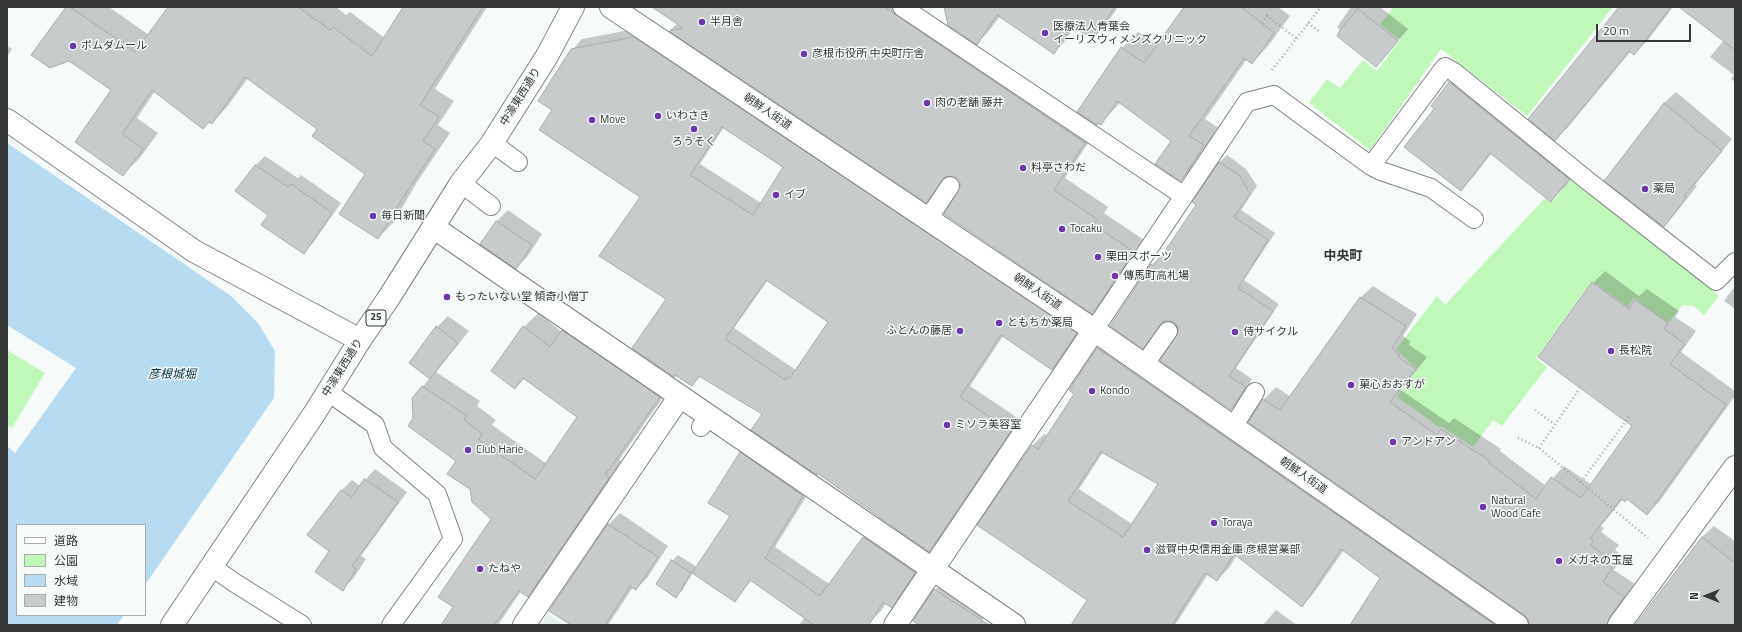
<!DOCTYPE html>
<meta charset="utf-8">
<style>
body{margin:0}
#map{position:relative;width:1742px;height:632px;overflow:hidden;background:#f6fbfa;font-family:"Titillium Web","Noto Sans JP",sans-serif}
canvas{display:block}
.frame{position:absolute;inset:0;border:8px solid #353737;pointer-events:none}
.legend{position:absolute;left:16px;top:524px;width:130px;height:92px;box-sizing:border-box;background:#f6fbfa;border:1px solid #a9adac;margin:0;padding:5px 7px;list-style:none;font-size:12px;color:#353737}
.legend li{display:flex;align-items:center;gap:8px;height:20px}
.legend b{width:20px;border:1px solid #a9adac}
.north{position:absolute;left:1686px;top:576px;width:40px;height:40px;-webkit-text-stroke:3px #f6fbfa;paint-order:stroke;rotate:270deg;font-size:11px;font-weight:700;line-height:16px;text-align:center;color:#353737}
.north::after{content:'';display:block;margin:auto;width:14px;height:18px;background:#353737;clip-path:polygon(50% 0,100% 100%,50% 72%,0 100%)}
.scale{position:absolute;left:1596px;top:24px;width:95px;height:18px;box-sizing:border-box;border:2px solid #353737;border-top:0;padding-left:5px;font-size:12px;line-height:14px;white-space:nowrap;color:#353737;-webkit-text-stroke:3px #f6fbfa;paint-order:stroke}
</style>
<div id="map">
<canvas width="1742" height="632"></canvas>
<div class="frame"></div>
<ul class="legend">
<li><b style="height:5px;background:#fff"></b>道路</li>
<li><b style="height:11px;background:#c0f8ba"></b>公園</li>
<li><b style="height:11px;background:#b7dcf2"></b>水域</li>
<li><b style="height:11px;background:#c7cbcc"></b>建物</li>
</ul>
<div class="north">N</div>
<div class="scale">20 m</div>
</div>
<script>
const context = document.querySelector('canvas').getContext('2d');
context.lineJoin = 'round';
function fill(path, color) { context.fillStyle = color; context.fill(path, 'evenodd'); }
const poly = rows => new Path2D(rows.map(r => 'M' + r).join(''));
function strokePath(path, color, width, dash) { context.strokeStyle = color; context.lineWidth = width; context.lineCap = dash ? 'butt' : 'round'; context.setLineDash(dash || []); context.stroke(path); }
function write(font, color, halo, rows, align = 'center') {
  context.font = font + ' "Titillium Web","Noto Sans JP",sans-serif'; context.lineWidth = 3; context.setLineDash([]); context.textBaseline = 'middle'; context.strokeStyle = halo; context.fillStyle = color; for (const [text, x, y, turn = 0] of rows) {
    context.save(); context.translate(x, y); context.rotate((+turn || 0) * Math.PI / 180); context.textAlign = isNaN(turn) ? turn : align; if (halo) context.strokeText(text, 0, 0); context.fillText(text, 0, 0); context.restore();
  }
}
fill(poly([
 [548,614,564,625,540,625]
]), '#e2f0ee');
fill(poly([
 [1394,7,1613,7,1527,116,1441,49,1370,150,1309,103,1327,79,1340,88,1363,60,1377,71,1400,40,1380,24],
 [1571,179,1719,296,1704,315,1694,306,1683,305,1668,323,1634,298,1628,307,1592,281,1536,358,1547,367,1502,426,1493,420,1473,447,1441,426,1439,427,1397,397,1417,369,1396,349,1437,296,1445,305,1545,198,1552,203],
 [7,350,45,373,12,428,7,425]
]), '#c0f8ba');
fill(poly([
 [7,143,231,296,258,323,275,351,274,398,145,585,145,525,17,525,17,615,124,615,117,625,7,625,7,446,15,453,76,368,7,325]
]), '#b7dcf2');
fill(poly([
 [68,7,109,7,149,35,169,7,336,7,346,15,350,12,385,38,405,7,487,7,435,89,454,101,438,125,450,133,417,182,394,222,378,238,366,174,318,129,248,78,227,107,212,123,155,91,137,118,158,133,139,159,123,174,113,89],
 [654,7,912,7,1096,131,1065,178,1108,207,1104,213,1144,240,1104,301,1092,312,957,177,948,175,938,190,926,201,670,30,678,23],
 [945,7,1118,7,1105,26,1093,38,1075,26,1065,41,1054,53,1000,16,988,32,977,43],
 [1183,7,1278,7,1290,16,1268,46,1252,63,1247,59,1205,119,1220,129,1197,164,1181,180,1173,141,1120,103,1101,123,1122,48,1138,32,1158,45,1184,8],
 [1351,7,1380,7,1408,29,1376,66,1337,27],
 [1619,7,1673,7,1648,40,1634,54,1631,51,1569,126,1555,140],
 [1681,7,1735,7,1735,82,1731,79,1734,75,1710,57,1724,40],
 [645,27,1086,323,1062,358,1052,368,1003,336,970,386,1021,420,940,540,929,551,763,414,701,376,692,385,641,197,553,110,572,50,582,39],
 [724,127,785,167,761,203,700,164],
 [768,280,830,321,796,370,734,328],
 [7,46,12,49,7,57],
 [1464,69,1582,165,1565,187,1551,200,1492,153,1474,176,1461,190,1436,109,1432,106,1450,83],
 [1676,92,1732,139,1695,185,1697,186,1675,214,1664,225,1606,180,1664,103],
 [1227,155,1246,169,1257,186,1241,210,1275,233,1244,280,1279,304,1236,368,1252,379,1238,402,1231,409,1179,333,1179,327,1174,321,1164,320,1143,347,1152,265,1166,252,1197,205,1194,202,1220,162],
 [265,156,298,178,301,175,341,203,313,243,304,253,270,215,256,165],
 [508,210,542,234,527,257,516,268,482,244,497,221],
 [1605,271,1639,296,1647,289,1679,311,1675,317,1696,331,1681,352,1735,391,1735,396,1659,502,1647,514,1627,498,1623,499,1601,526,1604,528,1601,532,1619,545,1615,550,1623,556,1614,570,1635,584,1627,625,1530,625,1529,620,1525,614,1250,422,1264,399,1276,387,1291,397,1361,297,1373,286,1417,314,1403,336,1410,341,1409,345,1427,357,1401,390,1449,423,1454,418,1501,449,1500,451,1546,486,1564,466,1592,485,1634,426,1593,283],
 [1735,286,1735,309,1724,301],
 [538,313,562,332,577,317,673,383,619,460,623,463,542,582,528,596,521,591,498,625,442,625,454,607,493,519,471,488,457,461,414,418,413,398,430,378,411,362,437,327,448,316,469,331,436,372,480,401,477,406,496,420,492,425,547,464,579,417,525,378,515,388,524,327],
 [1110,336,1525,625,1351,625,1381,577,1344,550,1313,594,1302,606,1237,555,1229,568,1217,580,1208,574,1175,625,1073,625,1089,600,1032,446,1044,434,1048,436,1075,393,1070,390,1098,348],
 [1103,452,1159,484,1132,524,1079,489],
 [752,442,814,484,775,547,823,580,830,584,864,537,875,526,926,561,903,595,892,606,886,603,880,612,869,623,856,625,799,625,805,617,752,580,735,600,693,572,682,591,676,596,672,561,678,555,697,567,731,515,741,453],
 [375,469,407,492,361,556,366,559,353,579,342,589,330,550,308,534,342,490,352,480,360,486],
 [620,513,668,546,647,578,636,589,633,587,608,625,572,625,550,610,609,524],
 [1714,526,1735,541,1735,625,1636,625,1702,537],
 [945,580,990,609,980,623,983,625,921,625,935,590],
 [1276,610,1297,625,1263,625]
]), '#0003');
const building = poly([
 [66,7,70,7,135,52,168,7,298,7,330,30,333,27,372,56,403,7,483,7,420,105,439,117,423,141,435,149,402,199,378,239,339,214,365,174,312,136,317,129,245,77,212,124,209,122,203,129,152,90,122,134,143,149,123,176,75,142,111,90,69,61,50,68,31,55,66,7],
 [652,7,884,7,1085,143,1054,190,1097,219,1093,224,1134,252,1092,314,944,214,960,187,960,182,956,178,950,176,945,177,926,203,669,31,683,28,652,7],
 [944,7,1115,7,1093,39,1072,26,1054,54,997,15,977,45,948,25,944,7],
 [1184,7,1241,7,1274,33,1252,64,1244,58,1189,136,1204,145,1181,181,1155,164,1171,141,1117,101,1101,125,1098,123,1097,125,1077,112,1121,47,1144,63,1184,7],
 [1619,7,1671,7,1634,55,1629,51,1555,141,1528,119,1619,7],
 [1679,7,1735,7,1735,50,1679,7],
 [1358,9,1398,41,1376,67,1337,36,1340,30,1358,9],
 [634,37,1077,333,1052,370,1001,335,960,397,1011,431,929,552,817,473,817,475,751,430,762,414,699,376,692,386,675,375,674,377,632,348,666,299,599,256,640,197,539,130,552,110,538,101,571,49,634,37],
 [722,127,783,167,753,215,690,175,722,127],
 [766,280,828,322,790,378,787,377,785,380,725,339,766,280],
 [1449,82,1569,179,1551,202,1490,153,1461,191,1404,147,1434,109,1431,106,1449,82],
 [1664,103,1722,151,1684,196,1686,198,1664,227,1604,181,1664,103],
 [1219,162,1240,176,1250,194,1234,217,1268,240,1238,288,1273,311,1229,376,1246,387,1231,410,1160,361,1178,332,1178,327,1174,322,1164,321,1160,325,1143,349,1110,326,1151,264,1153,266,1160,257,1161,257,1196,205,1192,202,1219,162],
 [255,165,288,187,291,184,332,213,304,254,261,225,268,215,235,191,255,165],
 [496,221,532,245,516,269,480,244,496,221],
 [1592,282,1629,309,1635,300,1668,323,1664,329,1685,344,1670,364,1726,405,1647,515,1627,499,1625,502,1621,499,1590,538,1593,541,1590,545,1607,557,1604,562,1612,568,1603,582,1624,597,1609,618,1607,625,1529,625,1528,619,1524,615,1248,422,1263,399,1280,410,1360,297,1406,326,1392,348,1399,354,1398,357,1416,369,1390,402,1437,435,1441,429,1490,461,1489,463,1536,499,1551,477,1581,498,1632,426,1538,357,1592,282],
 [436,326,458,343,430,379,409,363,436,326],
 [523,326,550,347,562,330,660,397,605,475,609,478,528,597,519,591,494,625,441,625,453,607,438,597,491,519,472,502,470,489,447,474,456,461,408,426,413,418,412,398,422,386,467,416,464,420,482,434,479,440,535,479,577,417,523,378,515,389,491,371,523,326],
 [1097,348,1495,625,1350,625,1380,578,1341,549,1302,607,1234,554,1217,581,1205,573,1172,625,1071,625,1087,600,977,525,1032,445,1038,449,1074,394,1069,390,1097,348],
 [1101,452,1158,484,1123,537,1068,501,1101,452],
 [740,452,803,496,765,558,820,596,863,537,915,573,892,608,883,602,869,625,814,625,750,580,735,602,692,573,730,516,708,503,740,452],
 [364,479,398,502,352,566,356,569,343,591,315,572,329,551,307,535,341,490,352,497,364,479],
 [608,524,658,557,636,590,630,586,605,625,571,625,549,611,608,524],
 [1702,537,1735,563,1735,625,1635,625,1702,537],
 [671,560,691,573,676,598,656,584,671,560],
 [934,589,989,625,919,625,913,621,934,589]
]);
fill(building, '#c7cbcc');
strokePath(building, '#a8acac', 1);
const service = poly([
 [902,7,1184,196],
 [492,143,518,162],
 [1371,166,1445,67,1454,72,1588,181,1716,281,1735,262],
 [461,183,491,206],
 [928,219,950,186],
 [1094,330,1247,102,1274,95,1371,166,1381,171,1431,188,1474,219],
 [1144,365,1168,331],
 [328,392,375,425,383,448,437,494,453,539,391,625],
 [701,427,709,415],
 [1233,427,1255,392],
 [212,567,235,583,302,625]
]);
const minor = poly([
 [7,120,194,251,360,340],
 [433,227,1014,625],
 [524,625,680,396],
 [895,625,1094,330],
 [1619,625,1735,467]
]);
const tertiary = poly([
 [611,7,1094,330,1517,625]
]);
const primary = poly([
 [172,625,314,414,360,340,390,296,461,183,492,143,547,56,573,7]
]);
strokePath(service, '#808383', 20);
strokePath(minor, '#808383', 24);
strokePath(tertiary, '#808383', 24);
strokePath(primary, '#808383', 24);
strokePath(poly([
 [1262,23,1267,16,1296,38],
 [1308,23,1320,32],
 [1272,70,1321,7],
 [1535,410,1554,424],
 [1518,438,1539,448,1648,538],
 [1539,448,1580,388],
 [1581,482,1629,417]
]), '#a1a4a4', 2.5, [1, 3]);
strokePath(service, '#fff', 18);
strokePath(minor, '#fff', 22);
strokePath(tertiary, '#fff', 22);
strokePath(primary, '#fff', 22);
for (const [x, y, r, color] of [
 [702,22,4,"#6f36ac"],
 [1045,33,4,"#6f36ac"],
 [73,46,4,"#6f36ac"],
 [804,54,4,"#6f36ac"],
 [927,103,4,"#6f36ac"],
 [658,116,4,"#6f36ac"],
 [592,120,4,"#6f36ac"],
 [694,129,4,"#6f36ac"],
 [1023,168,4,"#6f36ac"],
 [1645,189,4,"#6f36ac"],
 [776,195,4,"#6f36ac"],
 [373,216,4,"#6f36ac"],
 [1062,229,4,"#6f36ac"],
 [1098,257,4,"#6f36ac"],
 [1115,276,4,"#6f36ac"],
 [447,297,4,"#6f36ac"],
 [999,323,4,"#6f36ac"],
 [960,331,4,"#6f36ac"],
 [1235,332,4,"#6f36ac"],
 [1611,351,4,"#6f36ac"],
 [1351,385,4,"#6f36ac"],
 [1092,391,4,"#6f36ac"],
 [947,425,4,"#6f36ac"],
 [1393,442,4,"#6f36ac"],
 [468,450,4,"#6f36ac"],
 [1483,507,4,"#6f36ac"],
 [1214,523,4,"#6f36ac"],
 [1147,550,4,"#6f36ac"],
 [1559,561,4,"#6f36ac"],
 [480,569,4,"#6f36ac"]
]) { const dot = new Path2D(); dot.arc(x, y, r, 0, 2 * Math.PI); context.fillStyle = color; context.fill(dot); strokePath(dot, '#f6fbfa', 1.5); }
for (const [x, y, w] of [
 [376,318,20]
]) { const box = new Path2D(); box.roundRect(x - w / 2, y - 8, w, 16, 3); context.fillStyle = '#f6fbfa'; context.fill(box); strokePath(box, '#353737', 1); }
write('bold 10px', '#353737', null, [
 ["25",376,318]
]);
write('11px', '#353737', '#f6fbfa', [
 ["半月舎",710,22],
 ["医療法人青葉会",1053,27],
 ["イーリスウィメンズクリニック",1053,40],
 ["ポムダムール",81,46],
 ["彦根市役所 中央町庁舎",812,54],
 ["肉の老舗 藤井",935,103],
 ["いわさき",666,116],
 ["Move",600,120],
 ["ろうそく",694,142,"center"],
 ["料亭さわだ",1031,168],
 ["薬局",1653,189],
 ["イブ",784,195],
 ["毎日新聞",381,216],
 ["Tocaku",1070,229],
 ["栗田スポーツ",1106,257],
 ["傳馬町高札場",1123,276],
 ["もったいない堂 傾奇小僧丁",455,297],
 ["ともちか薬局",1007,323],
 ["ふとんの藤居",952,331,"right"],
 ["侍サイクル",1243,332],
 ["長松院",1619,351],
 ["菓心おおすが",1359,385],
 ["Kondo",1100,391],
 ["ミソラ美容室",955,425],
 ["アンドアン",1401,442],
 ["Club Harie",476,450],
 ["Natural",1491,501],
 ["Wood Cafe",1491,514],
 ["Toraya",1222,523],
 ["滋賀中央信用金庫 彦根営業部",1155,550],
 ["メガネの玉屋",1567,561],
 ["たねや",488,569]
], 'left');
write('11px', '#353737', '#f6fbfa', [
 ["中濠東西通り",521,97,-58],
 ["朝鮮人街道",767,112,34],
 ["朝鮮人街道",1037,292,34],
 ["中濠東西通り",343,368,-58],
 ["朝鮮人街道",1303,476,35]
]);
write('italic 12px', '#002f45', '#f6fbfa', [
 ["彦根城堀",172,375]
]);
write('bold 13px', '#353737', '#f6fbfa', [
 ["中央町",1343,257]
]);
</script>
